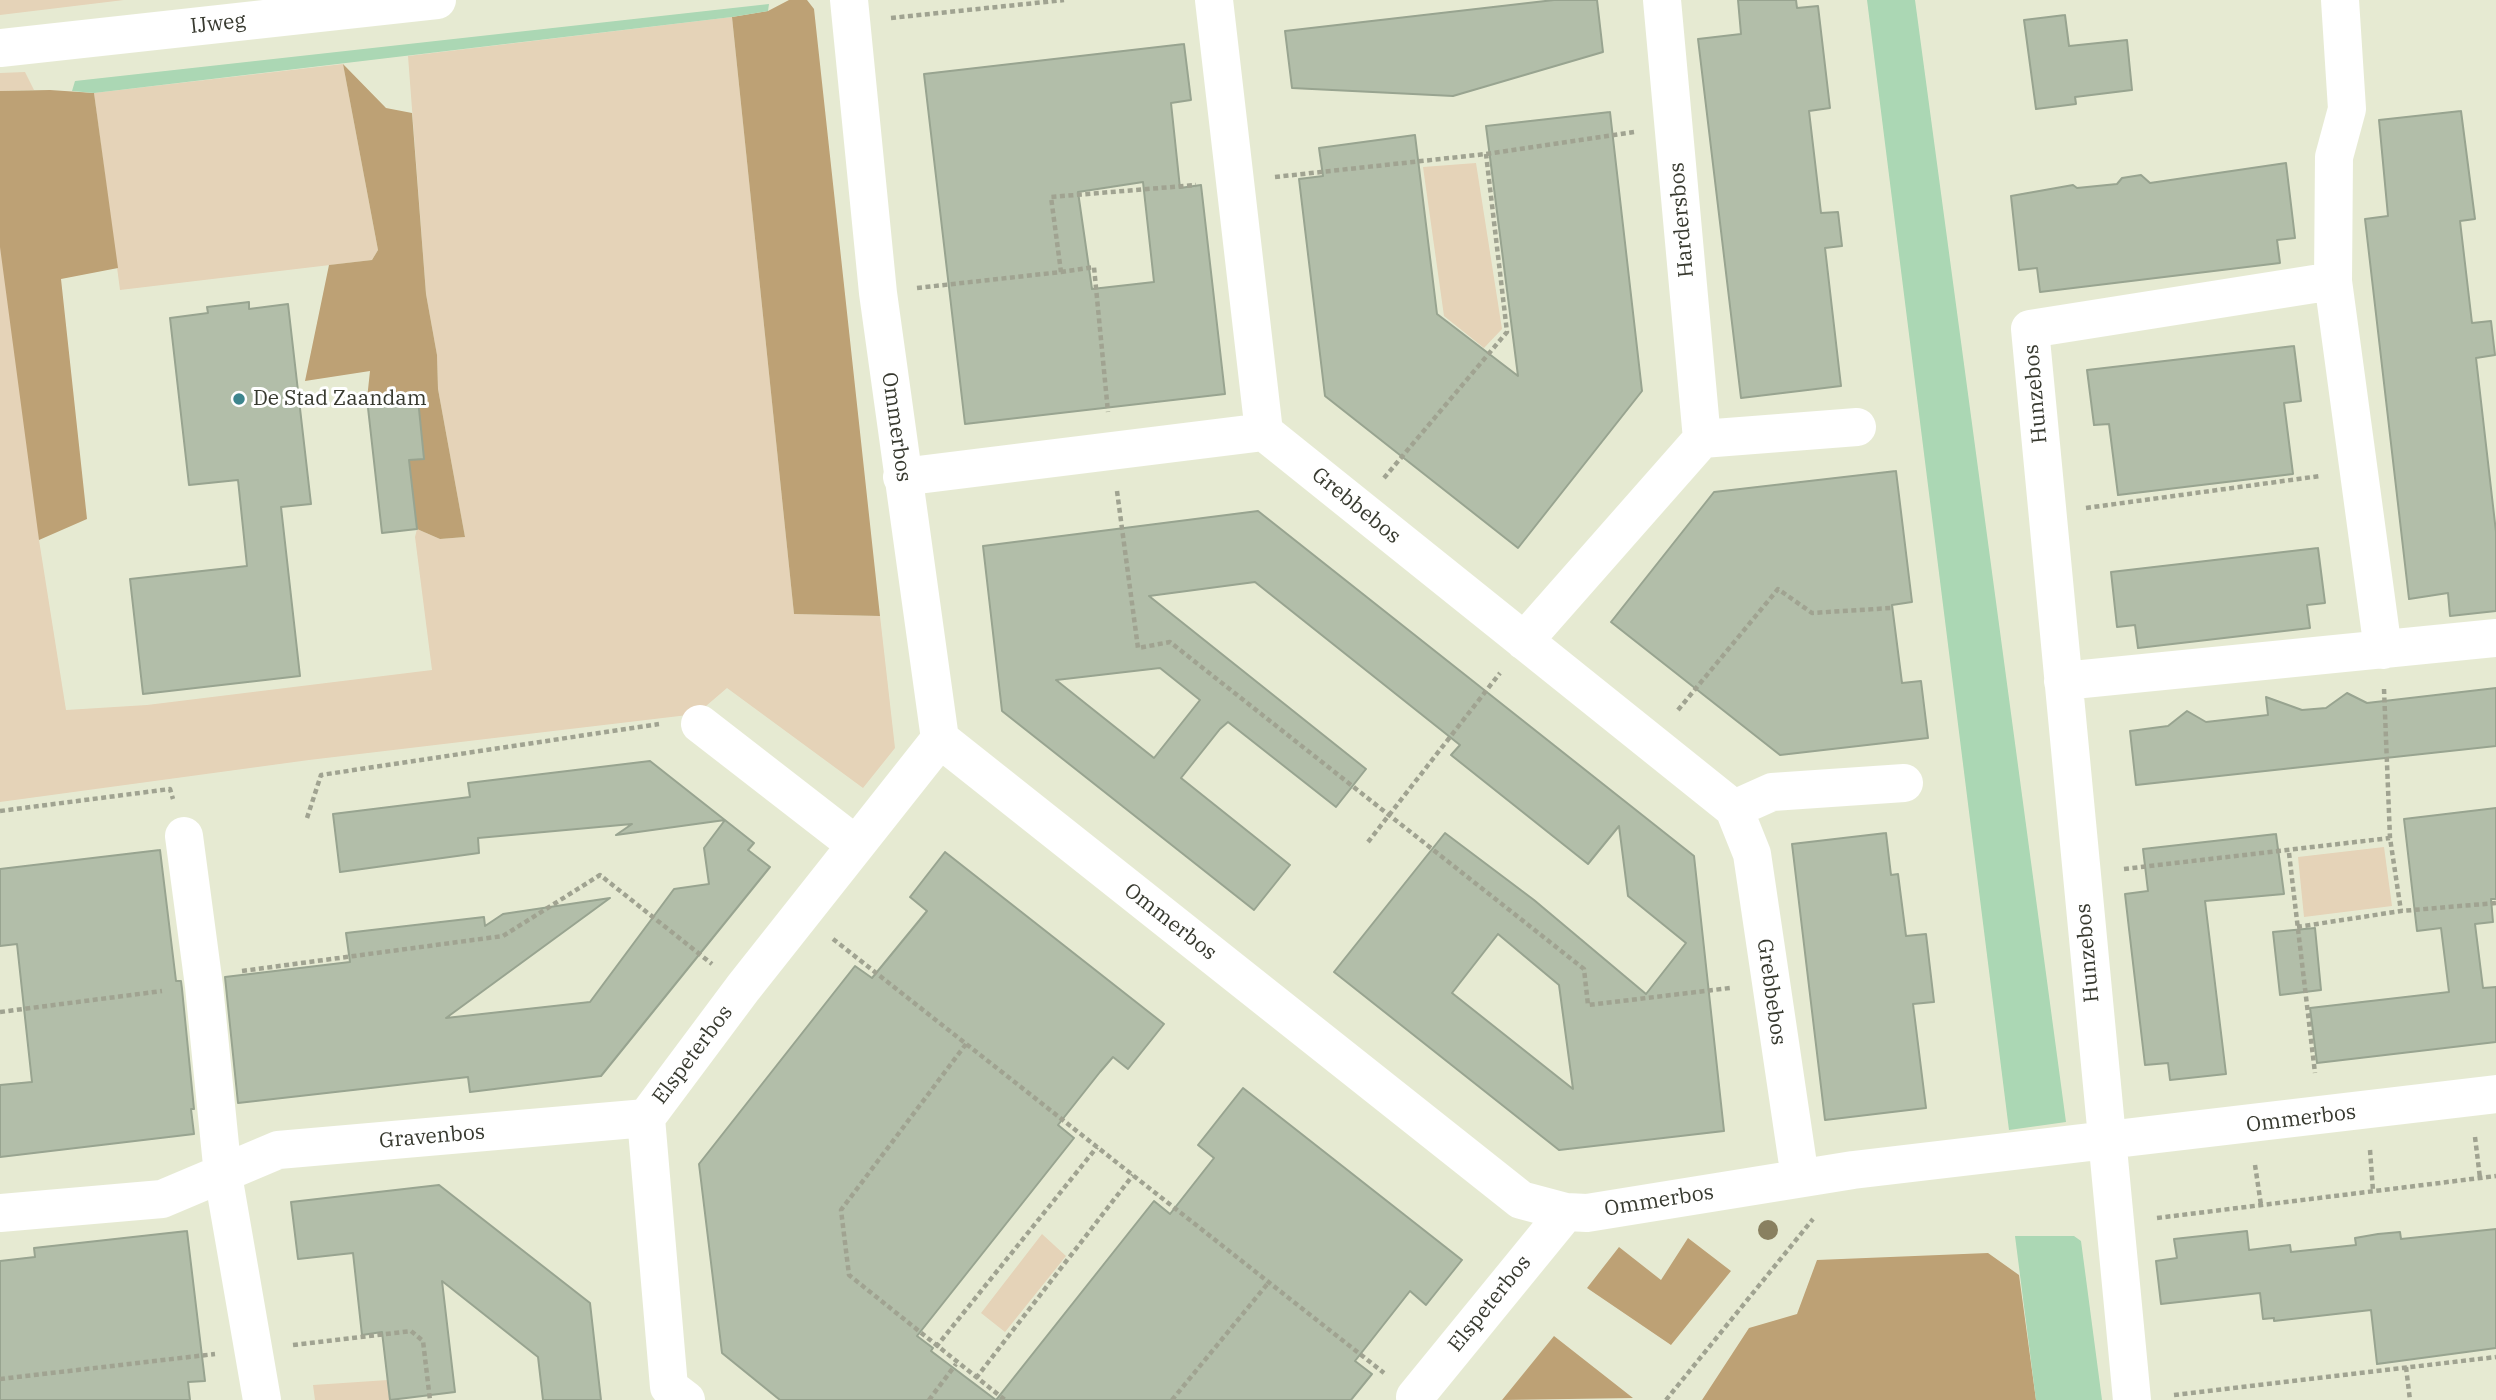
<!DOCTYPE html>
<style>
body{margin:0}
canvas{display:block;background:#e6ead2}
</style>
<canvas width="2496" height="1400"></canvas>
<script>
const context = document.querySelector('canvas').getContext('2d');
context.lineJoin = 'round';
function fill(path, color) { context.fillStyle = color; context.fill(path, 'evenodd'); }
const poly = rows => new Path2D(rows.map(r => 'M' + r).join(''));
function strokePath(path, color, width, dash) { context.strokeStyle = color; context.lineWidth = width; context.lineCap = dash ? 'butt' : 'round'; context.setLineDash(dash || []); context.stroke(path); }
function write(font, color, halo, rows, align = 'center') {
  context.font = font + ' "IBM Plex Serif",serif'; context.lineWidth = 6; context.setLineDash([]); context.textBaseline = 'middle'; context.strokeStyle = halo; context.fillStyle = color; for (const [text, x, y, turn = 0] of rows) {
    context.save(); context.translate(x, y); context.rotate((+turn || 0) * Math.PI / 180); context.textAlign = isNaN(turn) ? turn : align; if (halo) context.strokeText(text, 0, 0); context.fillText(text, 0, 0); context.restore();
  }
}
fill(poly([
 [0,0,124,0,0,15],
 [732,17,794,614,880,616,895,748,863,788,727,688,706,706,688,715,309,760,0,802,0,239,36,495,39,540,66,710,147,705,432,670,415,537,417,529,440,539,465,537,438,389,437,355,426,294,408,56],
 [343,64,378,250,372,260,120,290,94,93],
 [25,72,34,90,0,91,0,73],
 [1476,163,1502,329,1484,348,1444,316,1423,167],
 [2384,847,2392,906,2304,917,2298,857],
 [1042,1234,1066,1256,1005,1332,981,1313],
 [388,1380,390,1400,315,1400,313,1385]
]), '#e5d3b8');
fill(poly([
 [789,0,807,0,814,9,880,616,794,614,732,17,768,11],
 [343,64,386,108,412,113,426,294,437,355,438,389,465,537,440,539,417,529,409,460,423,459,402,396,367,399,370,371,305,381,329,265,372,260,378,250],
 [50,90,94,93,118,268,61,279,87,519,39,540,0,247,0,91],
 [1688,1238,1731,1271,1671,1345,1587,1288,1619,1247,1661,1280],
 [1988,1253,2019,1275,2036,1400,1702,1400,1749,1328,1797,1314,1817,1260],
 [1554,1336,1633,1398,1502,1400]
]), '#bda175');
fill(poly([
 [1867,0,1915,0,2066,1122,2009,1130],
 [769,4,768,11,732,17,94,93,72,91,75,81],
 [2015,1236,2074,1236,2081,1241,2102,1400,2036,1400]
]), '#abd7b4');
const building = poly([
 [1554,0,1597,0,1603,52,1453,96,1292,88,1285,31,1554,0],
 [1738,0,1796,0,1797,8,1818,6,1830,108,1809,111,1821,213,1838,212,1842,246,1825,248,1841,386,1741,398,1698,39,1741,34,1738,0],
 [2065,15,2069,46,2127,40,2132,90,2075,97,2076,104,2036,109,2024,20,2065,15],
 [1184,44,1191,100,1171,103,1180,188,1201,185,1225,394,965,424,924,74,1184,44],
 [1143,182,1154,282,1092,289,1078,192,1143,182],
 [2461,111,2475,219,2460,221,2472,323,2491,321,2495,355,2476,358,2496,532,2496,611,2450,616,2448,593,2409,599,2365,219,2388,216,2379,120,2461,111],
 [1610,112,1642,391,1518,548,1325,396,1299,179,1323,176,1319,148,1415,135,1437,314,1518,376,1486,126,1610,112],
 [2286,163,2295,238,2277,240,2280,263,2040,292,2037,268,2019,270,2011,196,2073,185,2077,188,2117,184,2122,178,2141,175,2150,183,2286,163],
 [249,302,249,309,288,304,311,504,281,507,300,676,143,694,130,579,247,566,238,480,189,485,170,318,208,313,207,307,249,302],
 [2294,346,2301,401,2284,403,2293,474,2118,495,2109,424,2094,425,2087,370,2294,346],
 [401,395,403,401,418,399,424,459,409,460,417,529,382,533,367,399,401,395],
 [1896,471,1912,602,1892,605,1902,683,1921,681,1928,738,1780,755,1611,622,1714,492,1896,471],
 [1258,511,1694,856,1724,1131,1559,1150,1334,972,1445,833,1534,900,1646,994,1686,943,1628,896,1619,826,1588,864,1451,755,1460,745,1255,582,1149,596,1366,769,1336,807,1228,722,1220,729,1181,778,1290,865,1254,910,1002,711,983,546,1258,511],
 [1160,668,1200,700,1154,758,1056,680,1160,668],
 [1498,934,1559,985,1573,1089,1452,993,1498,934],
 [2318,548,2325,603,2307,605,2310,628,2138,648,2135,625,2117,627,2111,572,2318,548],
 [2496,688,2496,746,2136,785,2130,731,2168,726,2187,711,2206,722,2268,715,2266,697,2302,710,2326,708,2347,693,2367,703,2496,688],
 [650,761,754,843,748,850,770,867,601,1076,470,1092,468,1077,238,1103,225,977,350,962,346,933,484,917,485,926,503,914,610,898,446,1018,590,1002,674,889,709,884,704,848,725,820,616,835,632,824,478,838,479,853,340,872,333,814,470,797,468,783,650,761],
 [2496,808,2496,899,2491,899,2493,922,2475,924,2483,988,2496,987,2496,1042,2317,1063,2310,1008,2449,992,2441,928,2417,931,2404,819,2496,808],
 [1886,833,1891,875,1898,874,1906,936,1926,934,1934,1002,1913,1004,1926,1108,1825,1120,1792,844,1886,833],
 [2276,834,2284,894,2205,901,2226,1074,2170,1080,2168,1063,2145,1065,2129,929,2125,894,2148,891,2143,849,2276,834],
 [160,850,176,981,181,981,182,989,194,1109,191,1109,194,1134,0,1157,0,1085,32,1082,17,944,0,946,0,869,160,850],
 [945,852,1164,1024,1128,1069,1113,1057,1100,1072,1058,1125,1074,1138,917,1336,933,1348,931,1351,996,1400,1154,1201,1170,1214,1214,1158,1198,1145,1243,1088,1462,1260,1426,1305,1410,1291,1355,1361,1372,1374,1351,1400,780,1400,722,1353,699,1164,855,966,872,978,927,911,910,897,945,852],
 [2315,928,2321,990,2280,995,2273,932,2315,928],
 [439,1185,590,1303,601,1400,543,1400,538,1357,442,1281,455,1392,390,1400,382,1332,362,1335,353,1253,298,1259,291,1202,439,1185],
 [2496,1229,2496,1348,2377,1364,2371,1310,2274,1321,2274,1318,2263,1319,2260,1293,2161,1304,2156,1261,2177,1258,2174,1239,2247,1231,2249,1250,2290,1245,2291,1252,2356,1245,2355,1238,2378,1234,2400,1232,2401,1239,2496,1229],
 [187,1231,205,1381,188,1382,190,1400,0,1400,0,1261,35,1257,34,1248,187,1231]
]);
fill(building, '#b2bea9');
strokePath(building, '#98a490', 2);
strokePath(poly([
 [891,18,1064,0],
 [1275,177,1486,154,1634,132],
 [1061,272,1094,267,1108,412],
 [917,288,1061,272,1051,197,1196,185],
 [1384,478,1507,332,1486,154],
 [1117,491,1138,648,1170,642,1584,969,1588,1005,1730,988],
 [2086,508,2320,476],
 [2384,689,2390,838,2401,911],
 [1678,710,1778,589,1812,613,1891,608],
 [0,811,170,789,173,799],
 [307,818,321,775,659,724],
 [1368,842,1500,673],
 [2289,853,2315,1073],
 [2124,869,2390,838],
 [2297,927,2401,911,2496,903],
 [833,939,1384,1373],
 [242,971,503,936,600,875,712,964],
 [0,1012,162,991],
 [966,1044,841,1210,849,1275,1005,1400],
 [2475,1137,2480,1178],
 [2370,1150,2373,1191],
 [2255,1165,2261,1205],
 [2157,1218,2496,1176],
 [293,1345,411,1331,423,1341,430,1400],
 [936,1347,1097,1147],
 [2406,1367,2410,1400],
 [976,1378,1133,1175],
 [0,1379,215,1354],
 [2174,1395,2496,1357],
 [929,1400,956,1364],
 [1172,1400,1269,1282],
 [1666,1400,1813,1219]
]), '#a0a391', 4.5, [5, 3.5]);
strokePath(poly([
 [849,0,878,293,940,739,1521,1200,1566,1212,1587,1213,1853,1170,2496,1094],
 [1214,0,1264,432],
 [2340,0,2347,109,2334,157,2333,281,2383,650],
 [0,48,437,0],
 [1702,439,1857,427],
 [902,477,1264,432,1734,809,1752,854,1800,1178],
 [1524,641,1702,439,1662,0],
 [2063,681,2496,638],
 [700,724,856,845],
 [1734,809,1772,792,1904,783],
 [184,836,204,986,223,1175,262,1400],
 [0,1213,162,1199,278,1150,646,1118],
 [1415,1397,1566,1212],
 [686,1400,669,1387,646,1118,743,988,940,739],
 [2132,1400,2030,329,2333,281]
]), '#fff', 38);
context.fillStyle = '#898060';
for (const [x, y] of [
 [1768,1230]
]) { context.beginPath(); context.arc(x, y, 10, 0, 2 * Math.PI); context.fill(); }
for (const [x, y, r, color] of [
 [239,399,7,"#3d858d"]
]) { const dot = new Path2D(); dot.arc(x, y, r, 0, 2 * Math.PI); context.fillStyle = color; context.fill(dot); strokePath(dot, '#fff', 2.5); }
write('21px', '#37392f', '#fff', [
 ["IJweg",218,24,-6],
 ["Hardersbos",1682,220,-95],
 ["Hunzebos",2036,394,-95],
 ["Ommerbos",896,427,82],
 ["Grebbebos",1356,506,39],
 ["Ommerbos",1170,922,38],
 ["Hunzebos",2088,953,-95],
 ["Grebbebos",1771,992,82],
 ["Elspeterbos",693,1055,-53],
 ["Ommerbos",2301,1119,-7],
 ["Gravenbos",432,1137,-5],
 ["Ommerbos",1659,1201,-9],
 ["Elspeterbos",1490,1304,-51]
]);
write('21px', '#37392f', '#fff', [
 ["De Stad Zaandam",253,399]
], 'left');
</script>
